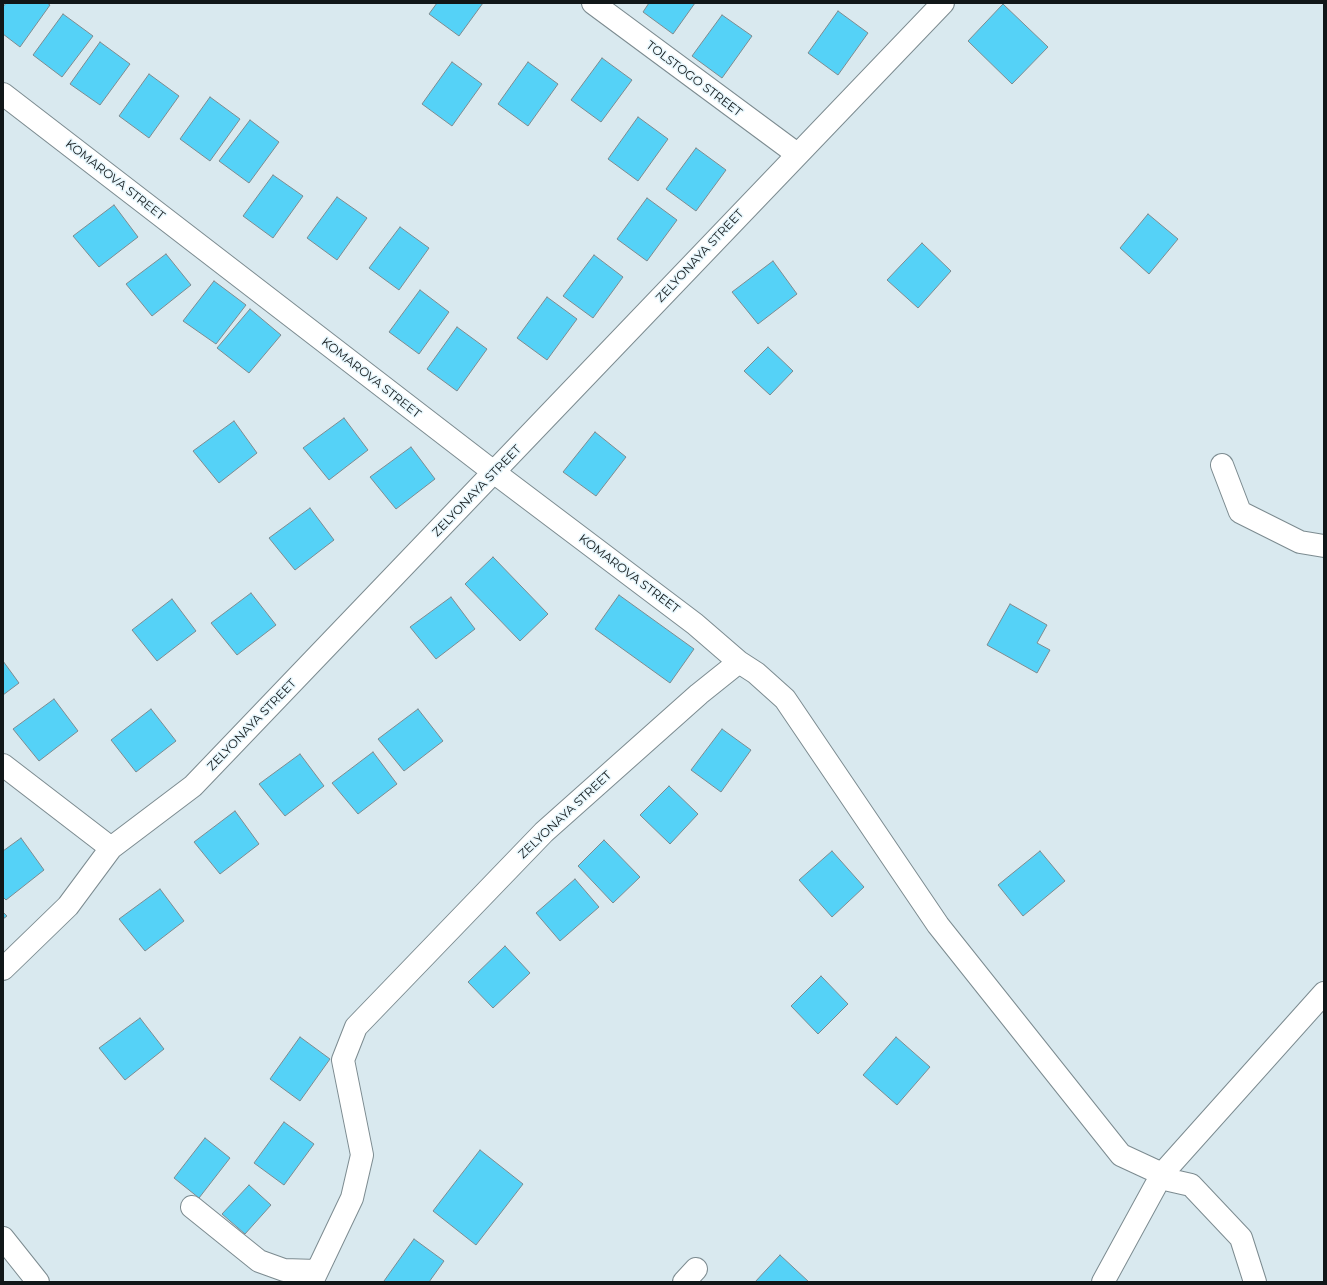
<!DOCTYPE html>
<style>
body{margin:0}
#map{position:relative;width:1327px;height:1285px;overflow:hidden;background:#d9e9ef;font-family:Montserrat,sans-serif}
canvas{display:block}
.frame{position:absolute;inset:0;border:4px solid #111719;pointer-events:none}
</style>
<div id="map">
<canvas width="1327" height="1285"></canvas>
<div class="frame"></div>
</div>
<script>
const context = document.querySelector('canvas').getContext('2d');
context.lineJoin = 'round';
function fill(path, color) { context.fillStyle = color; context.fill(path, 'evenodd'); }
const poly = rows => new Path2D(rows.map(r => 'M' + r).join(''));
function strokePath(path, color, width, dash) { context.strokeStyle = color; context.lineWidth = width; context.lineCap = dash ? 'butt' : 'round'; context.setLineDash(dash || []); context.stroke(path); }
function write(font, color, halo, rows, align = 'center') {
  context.font = font + ' Montserrat,sans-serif'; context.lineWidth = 3; context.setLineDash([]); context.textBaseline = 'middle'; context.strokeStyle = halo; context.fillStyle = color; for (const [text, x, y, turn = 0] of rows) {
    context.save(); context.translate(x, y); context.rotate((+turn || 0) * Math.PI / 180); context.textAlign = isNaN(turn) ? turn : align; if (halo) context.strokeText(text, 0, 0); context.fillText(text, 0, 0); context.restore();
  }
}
const building = poly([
 [6,3,47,3,50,5,20,47,3,34,3,7,6,3],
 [437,3,483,3,459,36,429,14,437,3],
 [649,3,695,3,673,34,643,12,649,3],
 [1003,4,1048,47,1012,84,968,41,1003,4],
 [838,11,868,33,838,75,808,53,838,11],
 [63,14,93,36,62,77,33,55,63,14],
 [722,15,752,36,722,78,692,56,722,15],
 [100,42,130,64,100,105,70,84,100,42],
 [602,58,632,80,601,122,571,100,602,58],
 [452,62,482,84,452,126,422,104,452,62],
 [528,62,558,84,528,126,498,104,528,62],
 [149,74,179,96,149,138,119,116,149,74],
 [210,97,240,119,210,161,180,139,210,97],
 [638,117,668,139,638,181,608,159,638,117],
 [250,120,279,142,249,183,219,161,250,120],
 [696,148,726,170,696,211,666,189,696,148],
 [273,175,303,196,273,238,243,216,273,175],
 [337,197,367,218,337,260,307,238,337,197],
 [647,198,677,220,647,261,617,239,647,198],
 [114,205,138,237,99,267,73,236,114,205],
 [1148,214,1178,239,1149,274,1120,248,1148,214],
 [400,227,429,248,399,290,369,268,400,227],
 [922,243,951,271,918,308,887,280,922,243],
 [166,254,191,285,152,316,126,284,166,254],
 [594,255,623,277,593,318,563,296,594,255],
 [773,261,797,294,758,324,732,292,773,261],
 [214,281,246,305,216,344,183,321,214,281],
 [420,290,449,312,419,354,389,332,420,290],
 [547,297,577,319,547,360,517,338,547,297],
 [250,309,281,335,249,373,217,348,250,309],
 [457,327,487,349,457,391,427,369,457,327],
 [768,347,793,371,770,395,744,371,768,347],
 [344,418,368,450,329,480,303,448,344,418],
 [234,421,257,453,219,483,193,451,234,421],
 [595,432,626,457,596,496,563,472,595,432],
 [411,447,435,479,396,509,370,477,411,447],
 [310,508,334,540,295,570,269,538,310,508],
 [493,557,548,614,520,641,465,584,493,557],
 [251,593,276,625,237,655,211,623,251,593],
 [619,595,694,649,670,683,595,629,619,595],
 [451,597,475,629,436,659,410,627,451,597],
 [172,599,196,631,157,661,132,630,172,599],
 [1010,604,1047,625,1037,643,1050,650,1037,673,987,645,1010,604],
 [3,661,19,683,3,695,3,661],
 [54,699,78,731,39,761,13,729,54,699],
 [151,709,176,741,136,772,111,740,151,709],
 [418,709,443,741,404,771,378,739,418,709],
 [722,729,751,750,721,792,691,770,722,729],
 [373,752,397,784,358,814,332,783,373,752],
 [300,754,324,786,285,816,259,784,300,754],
 [669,786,698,814,670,844,640,815,669,786],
 [235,811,259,844,220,874,194,842,235,811],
 [21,838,44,870,6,900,3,897,3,851,21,838],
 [604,840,640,877,613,903,578,866,604,840],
 [832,851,864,887,832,917,799,880,832,851],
 [1040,851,1065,881,1023,916,998,885,1040,851],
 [575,879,599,907,560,941,536,913,575,879],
 [160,889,184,921,145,951,119,919,160,889],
 [3,912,7,916,3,919,3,912],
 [505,946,530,973,493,1008,468,982,505,946],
 [821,976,848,1004,818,1034,791,1006,821,976],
 [140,1018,164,1049,125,1080,99,1048,140,1018],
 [300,1037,330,1059,300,1101,270,1079,300,1037],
 [896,1037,930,1067,897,1105,863,1075,896,1037],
 [284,1122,314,1144,284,1185,254,1163,284,1122],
 [205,1138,230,1158,199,1198,174,1178,205,1138],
 [480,1150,523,1184,476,1245,433,1211,480,1150],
 [249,1185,271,1205,245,1234,222,1214,249,1185],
 [414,1239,444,1261,429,1282,385,1282,384,1281,414,1239],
 [780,1255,809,1282,755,1282,780,1255]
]);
fill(building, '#55d2f7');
strokePath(building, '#7d8b90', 1);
const minor = poly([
 [593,3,797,154],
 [3,94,495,473,695,624,739,662,756,673,785,699,938,925,1121,1155,1162,1174,1169,1180,1191,1185,1241,1238,1255,1282],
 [1222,465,1240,512,1300,542,1324,546],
 [3,765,111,848],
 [3,969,68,906,111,848,193,786,943,3],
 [192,1207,259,1261,284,1270,317,1271],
 [3,1238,38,1282],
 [312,1282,352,1198,362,1155,343,1060,356,1027,544,832,699,694,739,662],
 [684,1282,696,1269],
 [1103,1282,1162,1174,1324,993]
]);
strokePath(minor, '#7c8b90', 24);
strokePath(minor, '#fff', 22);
write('12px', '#111719', '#e6f6fc', [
 ["TOLSTOGO STREET",694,79,37],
 ["KOMAROVA STREET",115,180,38],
 ["ZELYONAYA STREET",700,256,-47],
 ["KOMAROVA STREET",371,378,38],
 ["ZELYONAYA STREET",477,491,-46],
 ["KOMAROVA STREET",629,574,37],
 ["ZELYONAYA STREET",252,725,-46],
 ["ZELYONAYA STREET",565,815,-43]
]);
</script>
